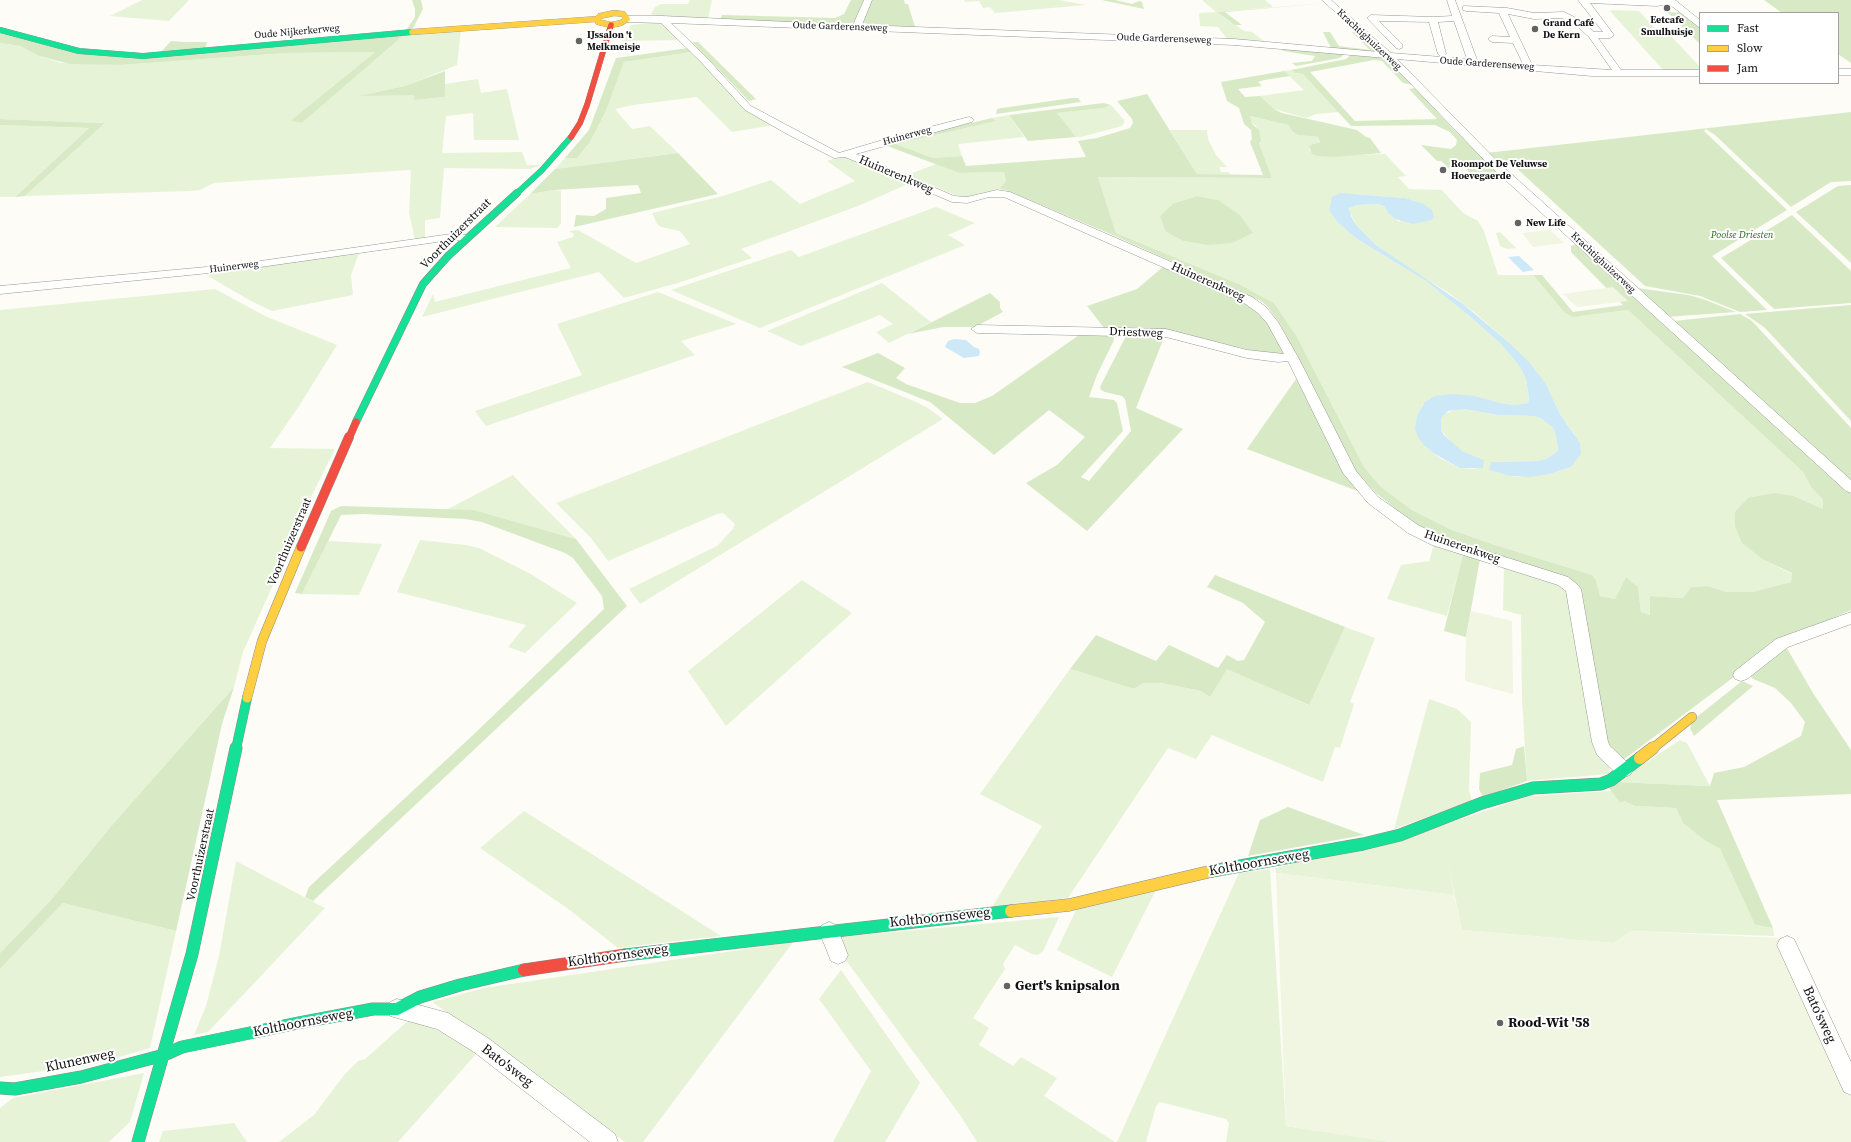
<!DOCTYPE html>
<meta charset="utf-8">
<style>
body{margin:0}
#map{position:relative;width:1851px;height:1142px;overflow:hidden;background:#fdfcf7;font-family:"Source Serif 4",serif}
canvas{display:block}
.legend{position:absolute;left:1699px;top:12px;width:140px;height:72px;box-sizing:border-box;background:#fff;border:1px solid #a0a0a0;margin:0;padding:5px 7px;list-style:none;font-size:12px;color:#111}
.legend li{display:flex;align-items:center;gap:8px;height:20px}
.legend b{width:20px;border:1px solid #a0a0a0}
</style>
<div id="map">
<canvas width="1851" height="1142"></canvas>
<ul class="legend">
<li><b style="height:5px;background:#16e098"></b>Fast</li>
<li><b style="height:5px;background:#ffcf43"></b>Slow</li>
<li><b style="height:5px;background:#f24e42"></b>Jam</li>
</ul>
</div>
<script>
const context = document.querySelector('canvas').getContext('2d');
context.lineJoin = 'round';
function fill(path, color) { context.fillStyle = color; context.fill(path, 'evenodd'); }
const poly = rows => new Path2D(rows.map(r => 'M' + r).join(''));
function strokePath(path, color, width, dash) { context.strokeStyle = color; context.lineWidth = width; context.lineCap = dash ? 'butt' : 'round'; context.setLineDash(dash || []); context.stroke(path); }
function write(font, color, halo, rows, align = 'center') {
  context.font = font + ' "Source Serif 4",serif'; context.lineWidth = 4; context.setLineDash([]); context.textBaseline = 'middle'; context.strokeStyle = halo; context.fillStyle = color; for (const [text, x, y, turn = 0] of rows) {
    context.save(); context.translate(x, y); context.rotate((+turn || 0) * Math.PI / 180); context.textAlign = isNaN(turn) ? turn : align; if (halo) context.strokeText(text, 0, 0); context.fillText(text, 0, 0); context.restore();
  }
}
fill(poly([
 [142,0,189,0,169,21,110,16],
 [690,0,712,0,708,19,662,18,651,14,655,7,661,4,688,4],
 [964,0,1059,0,1086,5,995,13,990,7,983,8,979,1,965,2],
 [1202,0,1265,0,1273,7,1217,12,1244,31,1252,32,1264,41,1227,39,1218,27,1200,26,1199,13,1216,12],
 [1613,10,1639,11,1662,36,1671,36,1700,67,1700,70,1664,71,1610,11],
 [657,22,661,23,679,40,622,41,631,25],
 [461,30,457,65,405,86,364,95,414,95,414,100,445,97,445,84,478,79,481,93,507,89,519,140,474,140,473,113,446,116,442,153,522,152,527,165,542,165,530,169,444,168,440,218,425,220,425,238,415,240,409,213,411,171,409,170,214,183,200,190,190,191,25,196,105,123,0,119,0,43,20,46,39,56,61,63,121,65,286,53,375,52,290,121,302,123,404,35],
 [692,52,736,97,774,125,732,132,697,97,633,105,615,109,632,129,650,126,678,153,555,169,565,158,577,158,590,142,606,111,624,62],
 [1291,70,1295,73,1303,74,1339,112,1316,114,1306,118,1274,109,1260,96,1304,90,1284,71],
 [1111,105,1124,120,1124,123,1122,126,1081,137,1076,137,1056,113,1104,108],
 [1009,115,1024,137,958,144,962,156,933,158,896,144,995,121,992,118],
 [1249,116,1288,125,1293,132,1298,135,1318,137,1320,142,1310,145,1309,150,1317,156,1385,154,1406,176,1398,177,1409,189,1442,190,1463,213,1478,221,1484,231,1498,275,1533,275,1564,312,1582,316,1628,310,1803,472,1811,487,1823,500,1823,509,1794,496,1764,560,1792,574,1791,582,1752,592,1727,592,1707,586,1691,587,1683,598,1650,596,1650,615,1641,612,1638,587,1626,577,1615,599,1600,596,1596,580,1592,575,1489,543,1452,530,1412,510,1380,486,1364,467,1296,335,1274,303,1239,284,1116,233,1098,177,1272,178,1259,143,1256,125,1252,124],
 [1354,194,1405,198,1422,203,1399,222,1388,213,1384,206,1378,204,1357,205,1351,206,1349,210,1356,225,1376,245,1413,271,1449,293,1475,313,1507,341,1546,384,1560,414,1575,435,1571,467,1550,474,1518,477,1511,476,1491,462,1537,461,1546,459,1557,452,1558,450,1557,441,1554,429,1542,419,1534,416,1498,415,1464,409,1458,409,1446,413,1441,418,1441,430,1453,444,1462,451,1484,460,1475,469,1460,468,1440,458,1433,453,1419,439,1422,406,1429,399,1476,396,1500,403,1514,405,1528,403,1529,398,1526,379,1520,367,1502,345,1467,314,1426,281,1357,239,1338,223,1329,210,1331,201],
 [1197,196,1218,200,1207,245,1183,241,1166,232,1174,203],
 [0,125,85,128,89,128,15,197,0,197],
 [1170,130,1207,130,1208,139,1216,155,1227,167,1219,167,1221,172,1229,172,1230,175,1197,174],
 [845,155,910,183,858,206,741,249,752,258,678,283,624,298,599,272,422,317,433,294,435,302,571,268,557,242,573,237,574,234,569,231,578,230,636,263,690,244,680,231,661,227,657,224,652,213,723,196,771,180,800,204,855,181,827,161],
 [936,164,959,173,1004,172,1006,181,999,189,966,197,955,195,907,175],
 [554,190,561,191,561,224,557,228,495,227,530,194],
 [936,207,975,223,948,235,965,245,760,328,671,290,791,250,799,257],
 [1500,232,1516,248,1507,249,1500,246,1496,233],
 [359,253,351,275,353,295,272,311,251,301,208,276,211,273],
 [882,283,931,322,889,343,876,332,893,324,880,315,801,346,767,331],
 [215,289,267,317,337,345,299,406,270,448,335,449,294,531,281,567,243,652,234,687,112,825,51,900,0,953,0,310],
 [658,292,736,324,681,341,695,355,486,426,475,411,582,375,557,324],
 [868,382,916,402,928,408,943,419,640,604,629,589,717,546,733,529,735,524,723,513,717,514,608,561,591,538,556,503],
 [513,475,530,493,576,539,474,510,446,510],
 [420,540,465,545,479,548,529,573,577,603,525,653,508,647,526,625,397,592],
 [328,541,382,544,359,595,302,594],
 [1434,544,1463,554,1447,616,1387,599,1401,565,1429,561],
 [1504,567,1562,586,1567,590,1587,714,1610,766,1609,774,1527,781,1522,699,1521,615,1503,610],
 [802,580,852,613,726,726,688,671],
 [1345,627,1375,638,1350,702,1354,704,1340,748,1335,747,1323,782,1212,735,1196,759,1168,748,1068,898,992,907,1042,826,980,794,1070,669,1134,689,1143,683,1161,683,1201,691,1210,697,1227,668,1308,705],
 [1429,699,1457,709,1471,722,1469,790,1472,801,1394,829],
 [1680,740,1687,743,1710,786,1616,782],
 [1611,791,1620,802,1624,801,1635,806,1676,808,1683,823,1704,840,1720,849,1755,925,1773,928,1774,936,1631,931,1614,943,1462,930,1448,864,1454,895,1276,873,1275,868,1440,826,1530,796],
 [524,811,721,936,618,948,567,908,480,848],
 [236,861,325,908,208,1032,194,1035,206,1006,219,956],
 [1270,869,1286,1126,1392,1142,1226,1142,1229,1123,1226,1119,1160,1102,1156,1106,1146,1142,1117,1142,1239,873],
 [1156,890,1112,977,1057,950,1076,910],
 [63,903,176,931,150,1048,95,1064,0,1077,0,969],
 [1059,917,1043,951,1038,955,1032,954,1015,945,1003,964,1005,969,973,1018,989,1028,979,1045,1013,1066,1021,1057,1057,1078,1044,1096,1115,1142,977,1142,960,1115,842,955,838,937],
 [793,942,643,1142,625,1142,486,1038,432,1002,484,988],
 [841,970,920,1083,885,1142,833,1142,871,1071,819,999],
 [409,1020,422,1023,439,1031,477,1053,398,1142,279,1142,314,1115,345,1074,358,1061,365,1059],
 [144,1073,130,1122,109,1142,0,1142,0,1108,13,1098],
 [234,1123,247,1142,159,1142,163,1131]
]), '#e7f3d7');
fill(poly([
 [412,0,421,0,423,9,412,30,407,29,415,17,415,9],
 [851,0,864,0,854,22,847,24,720,20,722,15,835,18,844,14],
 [871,0,904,0,905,4,908,4,915,27,871,25,862,22],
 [1102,0,1115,0,1132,4,1139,1,1142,2,1144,9],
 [1764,0,1851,0,1851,63,1838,54,1838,13,1782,13],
 [1326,3,1225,12,1242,25,1235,25,1217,12],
 [1667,12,1685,13,1700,27,1700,44],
 [0,32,107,56,404,35,302,123,290,121,375,52,286,53,121,65,70,64,39,56,20,46,0,43],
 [1323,32,1330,32,1339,46,1370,50,1352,32,1357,32,1380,53,1331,48],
 [171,41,185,42,207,42,205,49,160,53],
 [692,42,698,42,756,99,749,101],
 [1282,46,1346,53,1340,58,1335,59,1296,66,1292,63,1312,61,1315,56,1283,51,1282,50],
 [688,48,692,52,624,62,606,111,590,142,577,158,565,158,589,130,616,58],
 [1353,53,1385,57,1412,85,1403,83,1382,61,1374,60,1310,72,1355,121,1437,119,1409,89,1415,88,1454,130,1499,172,1494,176,1475,178,1465,168,1450,169,1441,161,1437,161,1421,145,1451,149,1456,145,1457,140,1450,132,1435,125,1351,126,1303,74,1295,73,1291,70,1346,59],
 [445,71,445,97,414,100,414,95,358,96,405,86],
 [1284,71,1290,76,1264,80,1258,82,1262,86,1238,89,1245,97,1260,96,1274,109,1282,113,1357,130,1366,137,1370,138,1381,153,1335,157,1317,156,1312,154,1309,147,1310,145,1320,142,1318,137,1298,135,1293,132,1288,125,1250,116,1252,124,1259,130,1261,141,1259,143,1272,178,1098,177,1116,233,1239,284,1274,303,1296,335,1364,467,1380,486,1412,510,1452,530,1489,543,1592,575,1596,580,1600,596,1615,599,1626,577,1638,587,1641,612,1650,615,1650,596,1683,598,1691,587,1707,586,1727,592,1752,592,1791,582,1792,573,1764,560,1742,543,1735,526,1735,512,1748,498,1774,493,1794,496,1823,509,1823,500,1811,487,1803,472,1628,310,1573,317,1564,312,1533,275,1542,275,1573,312,1623,305,1571,252,1571,246,1576,244,1851,494,1851,610,1782,641,1623,760,1608,744,1602,718,1582,593,1577,585,1433,535,1415,525,1376,493,1357,473,1350,461,1280,324,1267,306,1261,301,1108,233,1006,190,999,189,1006,181,1004,172,959,173,882,144,992,118,996,121,896,144,933,158,962,156,966,166,1086,157,1078,141,1097,138,1130,128,1133,123,1132,119,1117,101,1147,94,1197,174,1263,175,1250,142,1252,139,1251,130,1244,124,1239,108,1227,101,1221,82],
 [1072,98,1078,98,1081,102,996,114,997,109,1002,108],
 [1103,103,1111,105,1104,108,1057,113,1076,137,1028,141,1009,115],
 [1851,112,1851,181,1831,182,1791,207,1715,135,1706,129,1704,131,1787,210,1712,256,1767,310,1740,312,1700,296,1645,286,1513,165,1497,162,1486,153],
 [0,119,102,123,105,123,25,196,15,197,89,128,0,125],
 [678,153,718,194,574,227,576,215,594,216,606,209,606,198,641,193,638,185,554,190,530,194,555,169],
 [1851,185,1851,263,1796,212,1838,186],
 [1197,196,1218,200,1240,215,1253,233,1232,243,1207,245,1183,241,1166,232,1160,216,1174,203],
 [1792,215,1851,271,1851,303,1774,309,1721,258],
 [1165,265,1254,304,1273,332,1284,355,1271,355,1169,331,1105,329,1087,306,1137,289],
 [1637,288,1688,295,1703,299,1736,312,1666,317],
 [990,293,1000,302,1000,308,1003,312,975,327,943,327,908,334],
 [1851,305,1851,421,1765,328,1745,314],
 [1740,314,1752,321,1851,428,1851,483,1674,321],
 [1082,333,1110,334,1114,337,1114,340,1097,375,1089,397,1114,400,1117,403,1123,431,1081,477,1089,481,1131,431,1125,399,1122,396,1105,392,1101,390,1100,387,1127,334,1165,335,1136,408,1183,429,1087,531,1026,483,1057,465,1085,437,1049,410,994,455,930,402,842,367,878,353,905,368,896,378,906,384,960,403,975,403,992,396],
 [1296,379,1315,415,1360,492,1247,449],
 [341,506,474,510,576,539,627,606,313,901,305,897,309,887,473,735,604,609,602,596,573,558,565,553,482,522,465,519,364,514,341,515,302,594,295,593,331,511],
 [1463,554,1480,559,1466,637,1444,631],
 [1215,575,1345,627,1309,705,1227,669,1210,697,1201,691,1161,683,1143,683,1134,689,1070,669,1096,635,1156,661,1169,645,1218,668,1227,655,1238,661,1244,660,1265,622,1243,603,1207,587],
 [1785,645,1813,693,1851,750,1851,794,1717,800,1773,928,1755,925,1720,849,1704,840,1683,823,1676,808,1635,806,1624,801,1620,803,1609,788,1616,782,1710,786,1714,773,1744,767,1801,736,1805,722,1791,703,1775,688,1753,679,1749,675],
 [1742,681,1753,686,1694,736,1690,728,1693,720],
 [234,687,222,724,176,931,63,903,0,969,0,953,51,900,112,825],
 [1524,746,1527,781,1483,797,1479,789,1480,773,1512,765,1516,749],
 [1288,807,1364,835,1248,856,1260,820]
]), '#d8eac5');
fill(poly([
 [1550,230,1564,243,1533,247,1522,233],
 [1613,287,1628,301,1577,307,1563,294],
 [1471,611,1512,621,1513,694,1465,681,1466,637],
 [1276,873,1454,895,1462,930,1614,943,1631,931,1779,938,1851,1097,1851,1142,1389,1142,1286,1126]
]), '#f0f6e1');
fill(poly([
 [1340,193,1405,198,1422,203,1432,210,1434,218,1432,220,1413,224,1395,219,1388,213,1384,206,1378,204,1357,205,1349,208,1351,216,1356,225,1376,245,1463,304,1507,341,1529,362,1546,384,1560,414,1580,443,1581,454,1571,467,1550,474,1530,477,1511,476,1489,470,1491,462,1537,461,1546,459,1557,452,1558,450,1557,441,1554,429,1542,419,1534,416,1498,415,1464,409,1448,411,1441,418,1441,430,1444,435,1462,451,1484,460,1483,468,1460,468,1433,453,1424,445,1419,439,1415,429,1417,416,1425,402,1435,396,1451,394,1476,396,1500,403,1514,405,1528,403,1529,398,1526,379,1520,367,1502,345,1467,314,1426,281,1357,239,1338,223,1329,210,1332,197],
 [1519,256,1534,270,1523,272,1508,257],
 [954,339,966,340,974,347,979,349,980,352,979,356,964,358,945,347,948,341]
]), '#cde8f7');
const street = poly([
 [864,0,872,0,862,25,1234,39,1379,52,1322,0,1331,0,1391,53,1467,59,1454,21,1438,22,1446,54,1442,57,1438,54,1429,22,1379,21,1402,44,1402,48,1399,49,1396,48,1367,18,1371,15,1433,17,1452,16,1447,0,1455,0,1477,60,1523,64,1513,43,1492,42,1488,39,1492,36,1510,37,1499,13,1466,11,1463,10,1463,6,1507,8,1534,13,1564,12,1582,21,1594,32,1603,32,1578,0,1675,0,1700,20,1700,28,1669,4,1657,6,1590,3,1614,35,1610,38,1598,38,1621,70,1700,70,1700,76,1592,76,1397,59,1497,161,1851,480,1851,493,1846,491,1489,165,1386,58,1234,45,671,23,706,57,751,106,839,153,906,133,969,117,972,118,974,120,972,122,856,154,954,196,967,197,997,190,1010,192,1252,297,1266,307,1278,322,1298,357,1356,471,1378,497,1418,525,1442,537,1568,577,1578,585,1581,589,1608,742,1610,746,1630,765,1633,770,1630,775,1624,777,1618,775,1597,755,1592,742,1566,591,1558,585,1432,545,1408,533,1368,503,1343,473,1288,361,1278,362,1247,358,1166,337,977,333,971,329,977,325,1166,329,1247,350,1284,354,1267,323,1258,313,1244,303,1004,197,989,197,967,203,952,202,845,157,834,158,787,134,745,110,700,61,661,23,627,22,623,19,627,16,662,16,853,25,864,0],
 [1508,14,1534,19,1562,18,1576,25,1589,37,1612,70,1532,65,1508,14],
 [1838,69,1851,69,1851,75,1838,75,1838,69],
 [451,234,466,235,472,238,466,241,451,240,239,270,0,294,0,286,239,264,451,234],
 [1851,612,1851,624,1788,647,1747,679,1741,681,1735,679,1733,675,1735,671,1776,639,1851,612],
 [829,922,836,925,848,955,845,961,838,964,831,961,819,931,822,925,829,922],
 [1787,936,1794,939,1851,1062,1851,1095,1844,1092,1777,945,1780,939,1787,936],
 [397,999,448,1013,488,1038,615,1134,618,1142,590,1142,474,1052,437,1029,390,1016,387,1009,390,1002,397,999]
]);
const fastFar3 = poly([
 [0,30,79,51,143,56,412,32],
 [516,194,542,170,571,137]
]);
const fastFar2 = poly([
 [356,422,423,284,448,256,517,193]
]);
const fastFar1 = poly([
 [236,749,247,698]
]);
const fast = poly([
 [1212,871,1363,844,1400,835,1482,803,1533,788,1601,784,1611,780,1640,758],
 [625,955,1011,911],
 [0,1088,15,1089,81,1077,164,1055,182,1047,298,1023,373,1009,397,1009,420,997,460,985,524,970],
 [138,1142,192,954,236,748]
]);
const slowFar2 = poly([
 [614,13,623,14,627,19,621,23,611,25,598,22,597,19,600,16,614,13],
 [412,32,597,19]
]);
const slowFar1 = poly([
 [247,698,262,641,301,547],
 [1652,749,1692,717]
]);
const slow = poly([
 [1640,758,1653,748],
 [1011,911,1069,905,1212,871]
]);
const jamFar3 = poly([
 [571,137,580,123,587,105,611,25]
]);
const jamFar2 = poly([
 [349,438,356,422]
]);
const jamFar1 = poly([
 [301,547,349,437]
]);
const jam = poly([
 [524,970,625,955]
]);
strokePath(street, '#979795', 1);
strokePath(fastFar3, '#8e8d8b', 6);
strokePath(fastFar2, '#8e8d8b', 8);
strokePath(fastFar1, '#8e8d8b', 10);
strokePath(fast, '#8e8d8b', 13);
strokePath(slowFar2, '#8e8d8b', 6);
strokePath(slowFar1, '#8e8d8b', 10);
strokePath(slow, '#8e8d8b', 13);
strokePath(jamFar3, '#8e8d8b', 6);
strokePath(jamFar2, '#8e8d8b', 8);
strokePath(jamFar1, '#8e8d8b', 10);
strokePath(jam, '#8e8d8b', 13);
fill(street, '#fffffe');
strokePath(fastFar3, '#16e098', 5.5);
strokePath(fastFar2, '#16e098', 7);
strokePath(fastFar1, '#16e098', 9);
strokePath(fast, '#16e098', 12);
strokePath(slowFar2, '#ffcf43', 5.5);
strokePath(slowFar1, '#ffcf43', 9);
strokePath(slow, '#ffcf43', 12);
strokePath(jamFar3, '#f24e42', 5.5);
strokePath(jamFar2, '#f24e42', 7);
strokePath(jamFar1, '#f24e42', 9);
strokePath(jam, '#f24e42', 12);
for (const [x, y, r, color] of [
 [1667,8,4,"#646362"],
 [1535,29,4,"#646362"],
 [579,41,4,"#646362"],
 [1443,170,4,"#646362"],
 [1518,223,4,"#646362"],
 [1007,986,4,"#646362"],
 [1500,1023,4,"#646362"]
]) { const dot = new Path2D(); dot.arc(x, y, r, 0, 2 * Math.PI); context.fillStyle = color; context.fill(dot); strokePath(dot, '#fff', 1.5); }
write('bold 10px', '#111', '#fff', [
 ["Eetcafe",1667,20,"center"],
 ["Smulhuisje",1667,32,"center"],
 ["Grand Café",1543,23],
 ["De Kern",1543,35],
 ["IJssalon 't",587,35],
 ["Melkmeisje",587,47],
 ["Roompot De Veluwse",1451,164],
 ["Hoevegaerde",1451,176],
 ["New Life",1526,223]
], 'left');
write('10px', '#111', '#fff', [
 ["Oude Garderenseweg",840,27,2],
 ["Oude Nijkerkerweg",297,32,-5],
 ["Oude Garderenseweg",1164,39,2],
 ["Krachtighuizerweg",1369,40,43],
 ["Oude Garderenseweg",1487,64,4],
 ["Huinerweg",907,136,-15],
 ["Krachtighuizerweg",1603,263,43],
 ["Huinerweg",234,267,-7]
]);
write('italic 10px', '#2f6b1f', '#fff', [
 ["Poolse Driesten",1742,235]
]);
write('12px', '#111', '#fff', [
 ["Huinerenkweg",896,175,23],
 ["Voorthuizerstraat",456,234,-45],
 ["Huinerenkweg",1208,282,24],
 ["Driestweg",1136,333,2],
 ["Voorthuizerstraat",290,542,-67],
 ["Huinerenkweg",1462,547,19],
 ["Voorthuizerstraat",201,855,-78]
]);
write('14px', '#111', '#fff', [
 ["Kolthoornseweg",1259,863,-10],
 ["Kolthoornseweg",940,918,-6],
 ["Kolthoornseweg",618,956,-8],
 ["Bato'sweg",1819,1015,65],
 ["Kolthoornseweg",303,1023,-11],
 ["Klunenweg",80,1061,-12],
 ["Bato'sweg",507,1066,37]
]);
write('bold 14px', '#111', '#fff', [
 ["Gert's knipsalon",1015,986],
 ["Rood-Wit '58",1508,1023]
], 'left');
</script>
